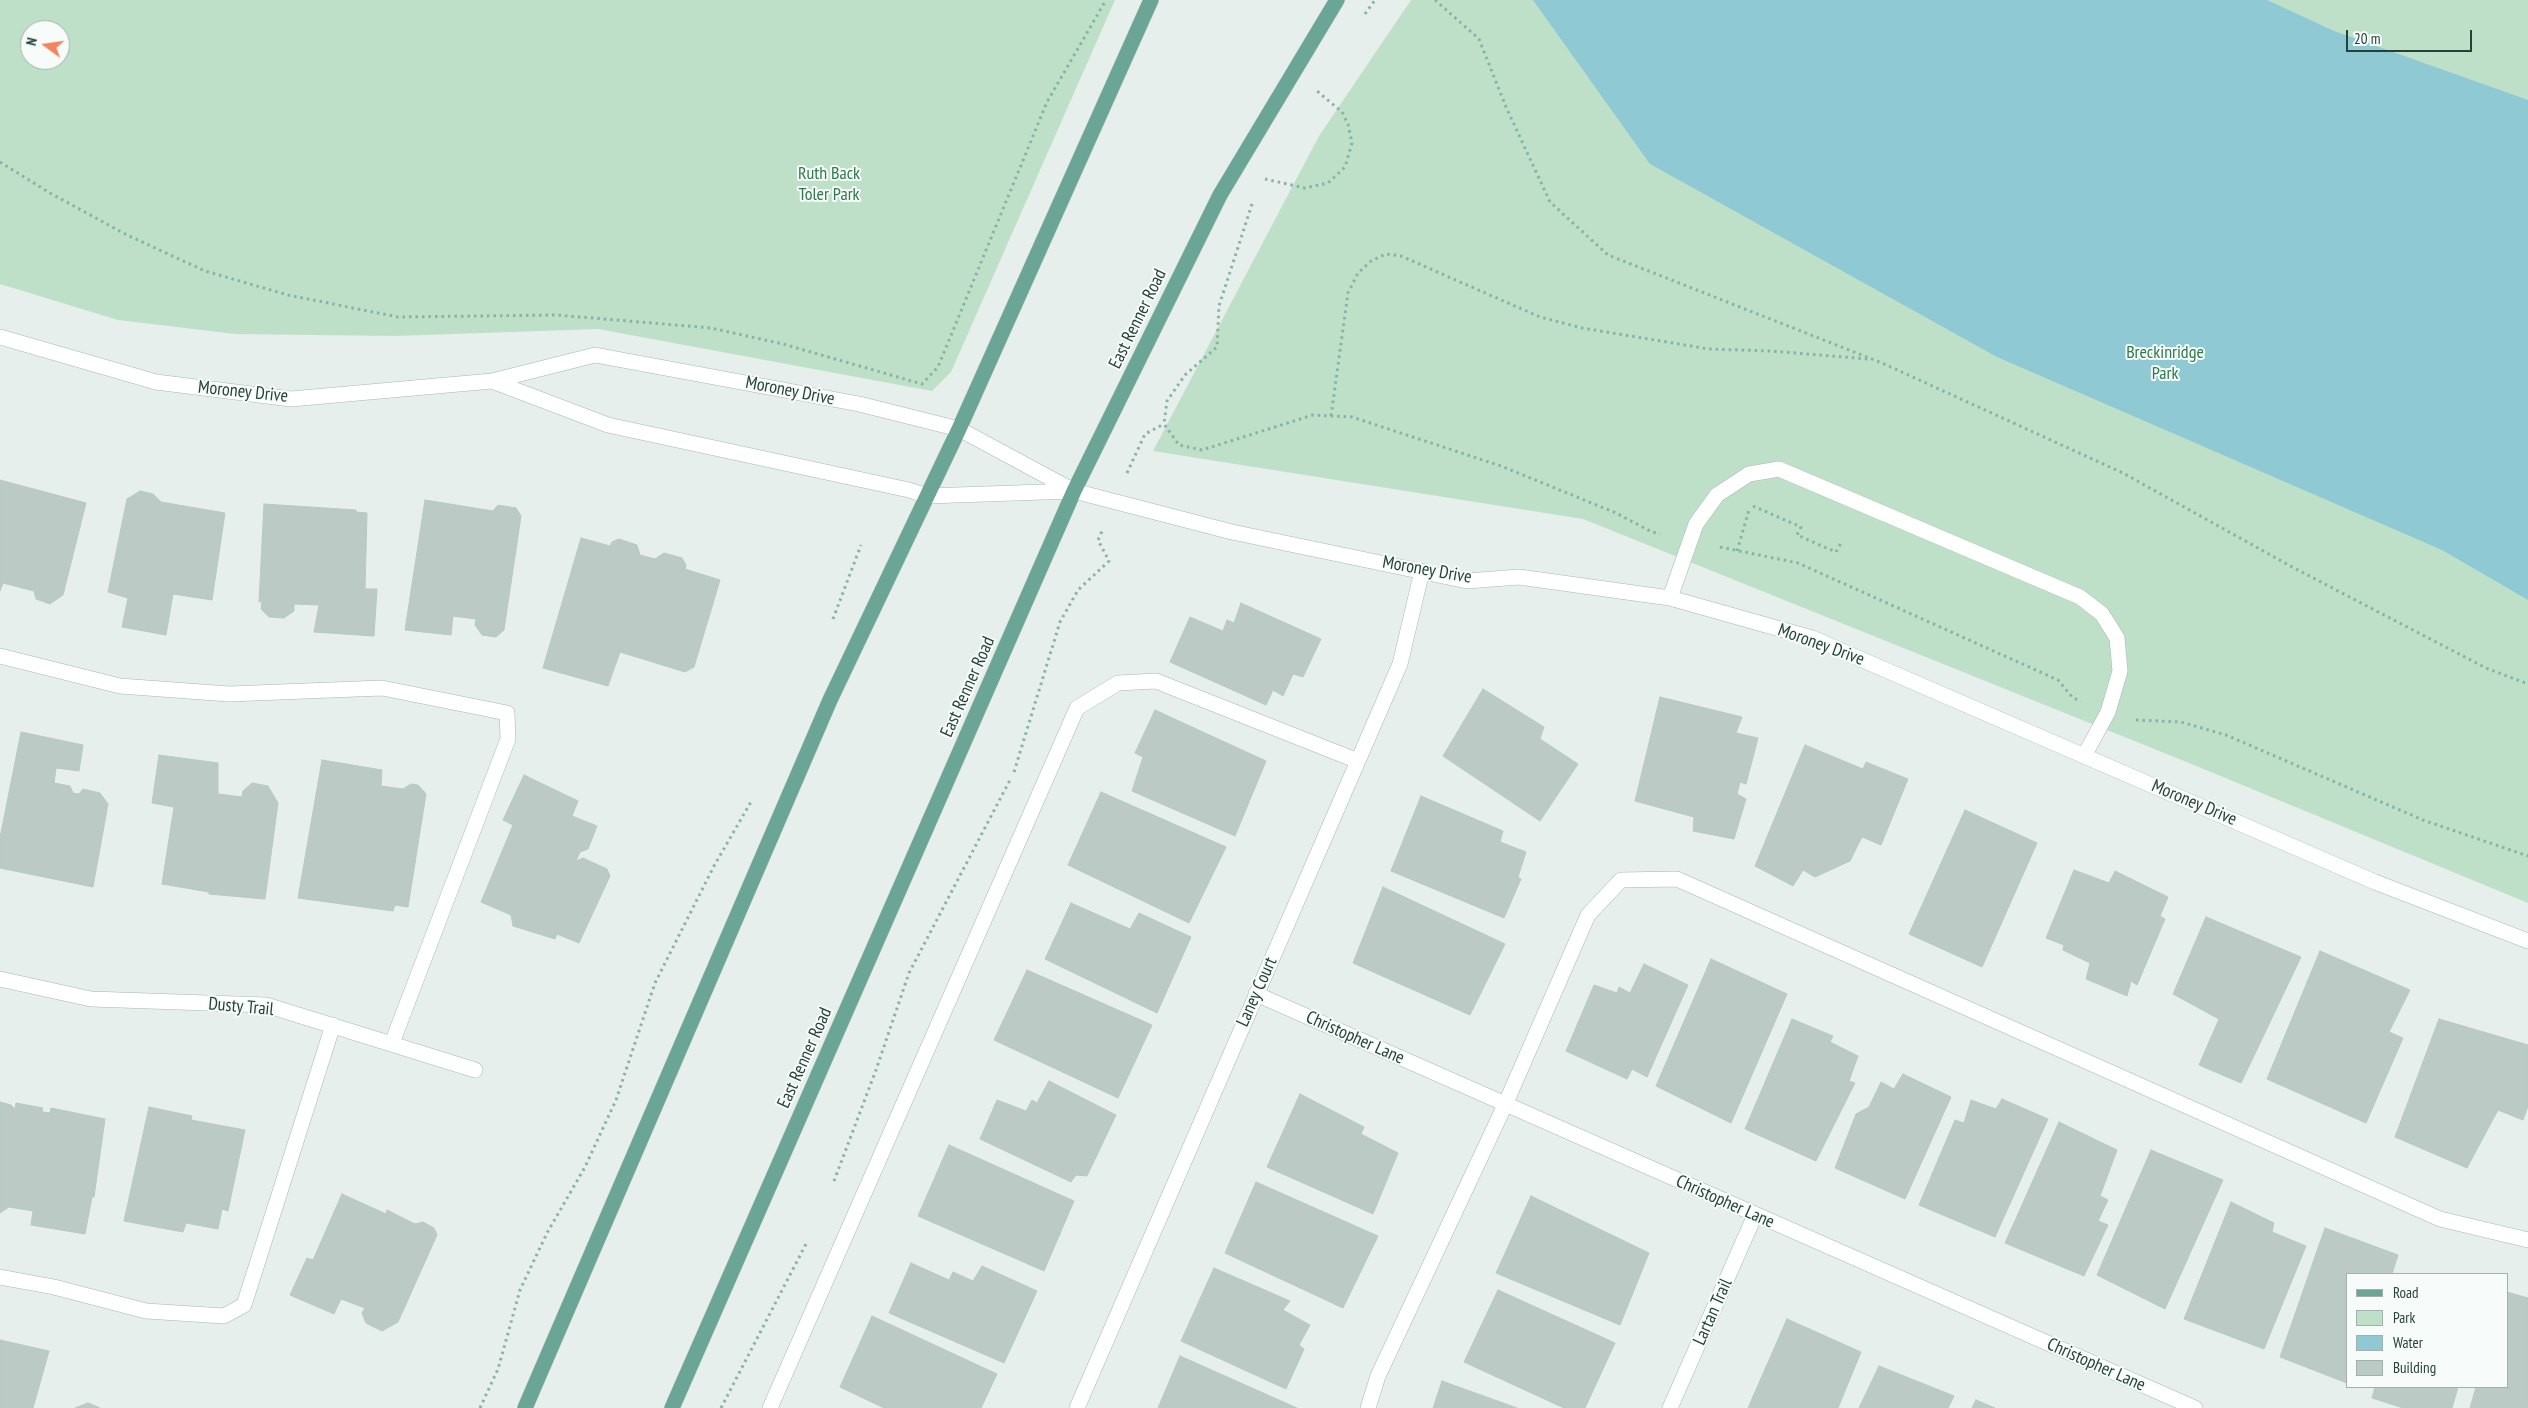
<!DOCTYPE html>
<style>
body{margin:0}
#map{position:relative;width:2528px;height:1408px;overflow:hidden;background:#e6efeb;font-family:"PT Sans Narrow",sans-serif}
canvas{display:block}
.legend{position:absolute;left:2346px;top:1273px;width:162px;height:115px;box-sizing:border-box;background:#f7fbf9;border:1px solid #a3b1ad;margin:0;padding:6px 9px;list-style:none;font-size:15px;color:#24423a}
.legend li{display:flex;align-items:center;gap:10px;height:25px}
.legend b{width:25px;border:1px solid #a3b1ad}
.north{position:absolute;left:20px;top:20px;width:50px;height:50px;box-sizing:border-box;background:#f7fbf9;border:1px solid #a3b1ad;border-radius:50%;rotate:284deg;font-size:14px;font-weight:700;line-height:20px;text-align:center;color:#24423a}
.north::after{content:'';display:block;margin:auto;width:18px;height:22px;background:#f4845f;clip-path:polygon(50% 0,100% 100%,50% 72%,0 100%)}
.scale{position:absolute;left:2346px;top:30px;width:126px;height:22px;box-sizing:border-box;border:2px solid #24423a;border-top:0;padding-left:6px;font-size:15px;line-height:18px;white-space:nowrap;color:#24423a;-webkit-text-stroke:4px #f7fbf9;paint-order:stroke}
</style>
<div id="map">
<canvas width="2528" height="1408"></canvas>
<ul class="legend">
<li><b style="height:6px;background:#6aa596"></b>Road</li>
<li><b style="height:14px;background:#bfe0c8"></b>Park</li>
<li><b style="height:14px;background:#8ec9d4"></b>Water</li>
<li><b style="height:14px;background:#bbcac4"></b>Building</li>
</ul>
<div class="north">N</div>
<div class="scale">20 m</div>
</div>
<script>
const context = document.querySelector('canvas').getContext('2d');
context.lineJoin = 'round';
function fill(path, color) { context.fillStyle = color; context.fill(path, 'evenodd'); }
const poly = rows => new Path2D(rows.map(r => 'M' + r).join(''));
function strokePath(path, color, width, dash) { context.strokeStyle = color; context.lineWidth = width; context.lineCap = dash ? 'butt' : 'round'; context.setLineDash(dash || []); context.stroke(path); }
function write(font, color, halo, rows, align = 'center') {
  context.font = font + ' "PT Sans Narrow",sans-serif'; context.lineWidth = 4; context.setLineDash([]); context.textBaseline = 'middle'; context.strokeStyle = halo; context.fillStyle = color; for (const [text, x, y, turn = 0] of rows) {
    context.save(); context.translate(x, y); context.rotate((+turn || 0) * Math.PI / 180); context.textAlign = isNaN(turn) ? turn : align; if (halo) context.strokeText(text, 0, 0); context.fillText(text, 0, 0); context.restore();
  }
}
fill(poly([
 [0,0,1115,0,951,372,932,391,598,329,395,336,235,334,118,320,0,284],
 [30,30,60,30,60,60,30,60],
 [1411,0,2528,0,2528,903,2189,763,1583,519,1153,451,1319,136]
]), '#bfe0c8');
fill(poly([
 [1533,0,2267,0,2334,31,2528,100,2528,600,2442,550,1997,357,1650,164]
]), '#8ec9d4');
const building = poly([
 [0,480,86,503,63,595,50,604,36,599,34,591,3,583,0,591,0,480],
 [140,491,153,494,161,502,225,513,212,600,173,594,166,635,122,627,128,598,108,592,127,499,140,491],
 [425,500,493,511,498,505,516,508,521,516,504,630,496,637,482,635,475,625,476,619,453,616,451,635,405,630,425,500],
 [264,504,356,510,356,512,367,513,365,589,377,589,374,636,314,632,319,605,294,604,294,611,284,618,269,617,261,609,262,601,259,602,264,504],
 [581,538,610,546,612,542,619,539,637,545,640,555,655,559,664,553,682,558,686,565,685,569,720,580,694,667,685,672,620,652,608,686,543,668,581,538],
 [1241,603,1321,639,1303,677,1293,674,1283,696,1273,690,1266,705,1170,662,1190,617,1223,631,1227,620,1234,623,1241,603],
 [1483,689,1544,727,1540,739,1578,764,1540,821,1443,756,1483,689],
 [1660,697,1742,717,1736,733,1758,738,1746,784,1740,782,1737,794,1746,799,1734,839,1693,831,1694,817,1635,801,1660,697],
 [1155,710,1266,761,1235,836,1132,791,1143,757,1135,753,1155,710],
 [21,732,83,745,79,771,56,768,54,783,70,786,73,793,79,794,83,789,100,793,108,804,93,887,0,868,0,838,21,732],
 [1805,745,1863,769,1866,762,1908,779,1881,845,1862,837,1850,861,1815,877,1803,870,1793,886,1755,866,1805,745],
 [159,755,218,763,218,794,242,797,243,791,252,783,268,786,278,803,265,899,209,894,209,892,162,884,174,807,152,803,159,755],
 [322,760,382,770,381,786,403,789,411,784,418,785,426,794,408,907,395,905,393,911,298,898,322,760],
 [524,775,578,801,572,816,597,826,588,849,580,852,576,861,583,858,607,869,610,876,579,943,557,934,555,939,513,926,511,915,481,902,513,825,503,820,524,775],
 [1101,792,1226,847,1189,923,1068,865,1101,792],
 [1421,796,1503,831,1500,842,1526,852,1518,877,1521,879,1504,918,1391,871,1421,796],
 [1965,810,2037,843,1982,967,1909,934,1965,810],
 [2074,870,2109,883,2115,871,2168,897,2160,916,2165,919,2137,985,2131,981,2127,996,2086,979,2090,963,2063,950,2064,945,2046,938,2074,870],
 [1383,887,1505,944,1470,1015,1353,963,1383,887],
 [1071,903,1130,929,1139,913,1191,937,1157,1013,1045,959,1071,903],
 [2206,917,2301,957,2241,1083,2199,1065,2219,1019,2173,994,2206,917],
 [2320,951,2410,990,2389,1032,2403,1038,2366,1123,2267,1079,2320,951],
 [1711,959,1787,994,1731,1123,1656,1086,1711,959],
 [1644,964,1688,985,1647,1077,1632,1069,1627,1079,1566,1051,1594,985,1617,993,1619,987,1630,993,1644,964],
 [1027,970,1152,1025,1118,1098,994,1040,1027,970],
 [1792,1019,1833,1036,1830,1042,1858,1056,1849,1081,1855,1083,1816,1161,1745,1129,1792,1019],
 [2439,1019,2528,1045,2528,1106,2523,1120,2498,1110,2467,1168,2395,1137,2439,1019],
 [1903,1074,1951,1097,1905,1199,1835,1168,1856,1114,1869,1107,1881,1082,1894,1089,1903,1074],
 [1049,1081,1116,1115,1087,1176,1076,1175,1071,1182,980,1139,997,1100,1026,1111,1032,1100,1037,1103,1049,1081],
 [1300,1094,1364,1127,1361,1134,1398,1153,1373,1214,1267,1167,1300,1094],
 [2002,1099,2048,1119,1995,1237,1919,1205,1955,1120,1964,1123,1971,1100,1996,1109,2002,1099],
 [0,1102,11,1105,15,1109,16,1103,43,1108,42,1112,50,1113,51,1108,105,1119,94,1197,92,1197,85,1234,31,1225,33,1211,9,1207,0,1213,0,1102],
 [149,1107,192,1116,191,1120,245,1130,228,1211,222,1209,218,1229,186,1223,183,1232,124,1221,149,1107],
 [2059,1122,2117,1150,2100,1196,2108,1200,2098,1221,2108,1225,2084,1276,2005,1243,2059,1122],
 [949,1145,1074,1201,1044,1271,918,1216,949,1145],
 [2151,1150,2223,1180,2165,1309,2097,1275,2151,1150],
 [1256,1182,1378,1236,1343,1308,1225,1253,1256,1182],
 [342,1194,386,1214,387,1210,415,1224,423,1222,434,1228,437,1235,398,1322,382,1331,366,1323,362,1313,365,1308,341,1299,334,1314,290,1295,307,1258,313,1260,342,1194],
 [1531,1196,1649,1253,1620,1325,1496,1273,1531,1196],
 [2231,1202,2274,1223,2272,1232,2306,1246,2264,1349,2184,1319,2231,1202],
 [2325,1228,2398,1255,2392,1274,2347,1274,2347,1383,2280,1357,2325,1228],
 [911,1263,949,1280,953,1272,973,1281,982,1266,1037,1291,1004,1363,889,1313,911,1263],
 [1214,1268,1290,1301,1283,1310,1310,1325,1299,1345,1304,1349,1286,1389,1181,1341,1214,1268],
 [1498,1290,1615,1343,1585,1408,1564,1408,1464,1362,1498,1290],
 [2507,1292,2528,1298,2528,1408,2470,1408,2476,1387,2507,1387,2507,1292],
 [872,1316,997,1374,981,1408,884,1408,840,1387,872,1316],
 [1787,1319,1861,1352,1838,1408,1748,1408,1787,1319],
 [0,1340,49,1351,33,1408,0,1408,0,1340],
 [1180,1356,1297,1408,1158,1408,1180,1356],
 [1879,1366,1954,1396,1948,1408,1859,1408,1879,1366],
 [1442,1381,1517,1408,1433,1408,1442,1381],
 [2375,1387,2458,1387,2452,1408,2403,1408,2372,1398,2375,1387],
 [1976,1400,1995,1408,1972,1408,1976,1400],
 [88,1403,100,1408,75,1408,88,1403]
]);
fill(building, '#bbcac4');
strokePath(building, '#b8c9c2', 1);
const minor = poly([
 [0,337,156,382,291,399,492,381,595,355,859,404,959,429,1074,491,1232,532,1467,581,1519,577,1670,598,1812,638,2375,882,2528,941],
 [492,381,608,425,909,490,927,496,1073,491],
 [1670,598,1696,524,1717,495,1749,474,1779,469,2080,597,2102,614,2117,638,2120,671,2108,712,2084,756],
 [0,656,120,686,229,694,382,688,507,713,508,739,392,1043],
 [0,979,91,999,266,1005,475,1070],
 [1256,994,2195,1408],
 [0,1277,54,1287,146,1311,224,1316,244,1305,333,1025],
 [770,1408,1077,708,1118,683,1156,681,1358,761],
 [1077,1408,1400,664,1422,571],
 [1368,1408,1378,1376,1505,1105,1588,915,1621,880,1677,879,2440,1219,2528,1240],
 [1670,1408,1755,1215]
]);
const major = poly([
 [525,1408,830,700,959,429,1151,0],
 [672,1408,1074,491,1220,195,1337,0]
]);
strokePath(minor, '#a8b8b2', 16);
strokePath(major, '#c2cac8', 16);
strokePath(poly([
 [1435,0,1479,39,1506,107,1550,202,1608,255,1882,363,2123,473,2294,568,2486,668,2528,684],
 [1365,14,1375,0],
 [0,162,50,193,127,235,205,271,288,295,398,317,557,315,711,328,783,344,922,384,938,367,1047,102,1106,0],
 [1265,179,1305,188,1328,183,1345,167,1352,143,1348,124,1342,112,1317,91],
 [1252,204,1219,306,1217,347,1185,375,1167,401,1164,424,1179,445,1202,450,1313,415,1352,417,1501,466,1616,513,1652,532,1660,534],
 [1331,416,1348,293,1358,273,1371,261,1386,254,1401,256,1540,317,1582,328,1709,349,1771,351,1868,359],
 [1127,473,1145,434,1164,424],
 [1753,506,1801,527,1797,535,1836,552,1841,543],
 [1720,547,1798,563,2058,680,2073,698,2081,701],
 [1737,551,1749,510],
 [833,619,861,545],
 [2136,720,2181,722,2226,735,2423,820,2528,856],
 [1014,772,1060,622,1078,590,1109,561,1098,540,1103,529],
 [834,1181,876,1070,909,973,1011,778],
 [480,1408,498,1369,520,1290,547,1233,585,1167,616,1100,655,983,714,866,752,800],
 [721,1408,807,1242]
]), '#86b3a5', 3, [2.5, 4]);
strokePath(minor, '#fff', 15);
strokePath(major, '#6aa596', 15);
write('18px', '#2d7a4b', '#f7fbf9', [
 ["Ruth Back",829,174],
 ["Toler Park",829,195],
 ["Breckinridge",2165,353],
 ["Park",2165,374]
]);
write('18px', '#24423a', '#f7fbf9', [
 ["East Renner Road",1138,319,-64],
 ["Moroney Drive",790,391,11],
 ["Moroney Drive",243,392,6],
 ["Moroney Drive",1427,570,10],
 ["Moroney Drive",1821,645,20],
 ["East Renner Road",968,687,-66],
 ["Moroney Drive",2194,803,23],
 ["Laney Court",1257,992,-66],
 ["Dusty Trail",241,1007,5],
 ["Christopher Lane",1355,1038,24],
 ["East Renner Road",805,1058,-66],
 ["Christopher Lane",1725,1202,24],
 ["Lartan Trail",1713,1312,-66],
 ["Christopher Lane",2096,1365,24]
]);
</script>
